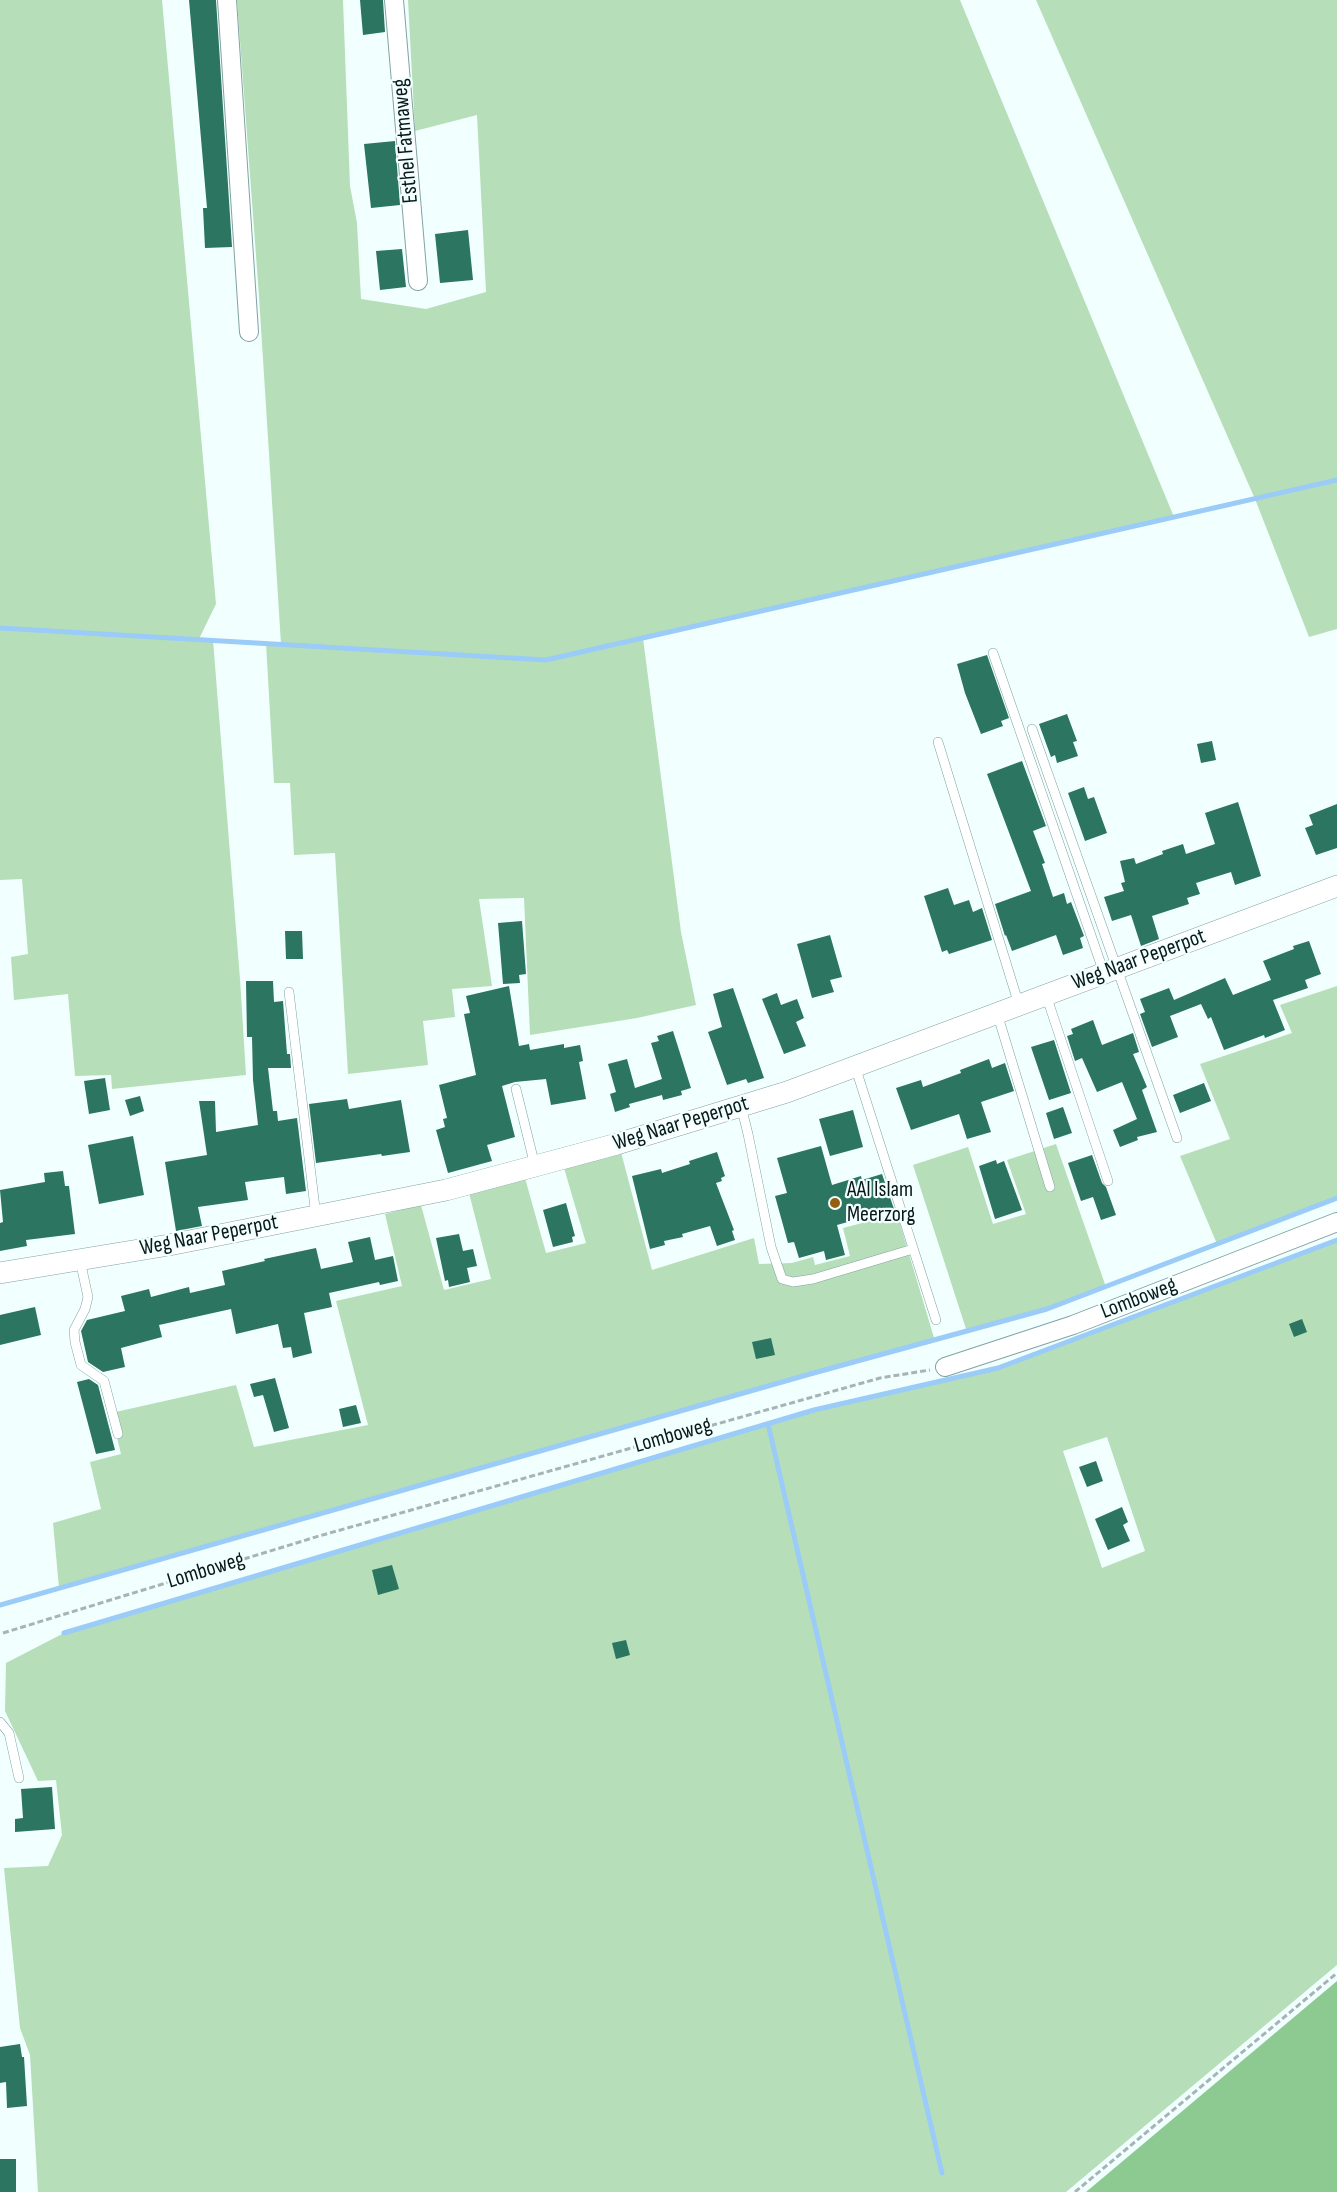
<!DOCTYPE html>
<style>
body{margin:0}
canvas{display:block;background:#f1ffff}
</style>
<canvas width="1337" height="2192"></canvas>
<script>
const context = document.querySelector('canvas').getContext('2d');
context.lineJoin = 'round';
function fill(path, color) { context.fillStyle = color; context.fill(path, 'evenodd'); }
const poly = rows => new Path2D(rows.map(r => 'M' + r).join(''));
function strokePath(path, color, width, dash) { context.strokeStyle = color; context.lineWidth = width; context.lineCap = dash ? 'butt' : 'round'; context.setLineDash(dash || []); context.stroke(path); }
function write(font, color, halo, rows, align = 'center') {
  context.font = font + ' "Sofia Sans Condensed",sans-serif'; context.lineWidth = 4.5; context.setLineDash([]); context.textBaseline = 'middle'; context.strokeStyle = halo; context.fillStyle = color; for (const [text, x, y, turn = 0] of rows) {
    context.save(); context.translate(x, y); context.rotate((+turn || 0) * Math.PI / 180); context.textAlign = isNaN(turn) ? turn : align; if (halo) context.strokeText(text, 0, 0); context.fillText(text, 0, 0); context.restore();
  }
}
fill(poly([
 [0,0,162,0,216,604,199,639,213,640,240,979,246,1075,112,1089,111,1075,75,1076,68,994,14,1000,11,957,28,954,22,879,0,880],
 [237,0,343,0,350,186,357,223,361,299,426,309,486,292,477,115,415,131,408,0,960,0,1174,517,643,638,681,932,696,1005,637,1018,530,1035,524,898,479,899,492,986,452,989,455,1017,423,1021,428,1065,348,1074,335,853,294,855,290,783,274,783,266,643,281,644,259,296],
 [1036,0,1337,0,1337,629,1309,637,1255,499],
 [1337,986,1337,1198,1217,1244,1180,1156,1230,1139,1200,1064,1292,1033,1280,1005],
 [1056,1144,1106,1287,1047,1309,967,1332,913,1165,968,1147,993,1224,1026,1214,1007,1160],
 [621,1152,652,1270,754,1238,759,1264,792,1263,813,1257,815,1265,850,1256,843,1228,897,1214,935,1341,810,1374,59,1588,53,1523,101,1509,90,1462,121,1454,111,1413,236,1385,254,1447,368,1425,336,1301,402,1286,385,1214,421,1205,444,1290,491,1279,469,1193,525,1178,546,1253,586,1243,564,1168],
 [1337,1240,1337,1965,1066,2192,38,2192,30,2055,20,2028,4,1868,48,1866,62,1835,56,1780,38,1781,5,1711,6,1663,64,1633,814,1410,998,1368],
 [1107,1437,1145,1551,1102,1568,1063,1451]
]), '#b6dfb9');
fill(poly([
 [1337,1981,1337,2192,1086,2192]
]), '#8cca92');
strokePath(poly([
 [0,628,546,660,1337,480],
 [768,1424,942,2173],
 [0,1605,810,1374,1047,1309,1337,1198],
 [64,1633,814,1410,998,1368,1337,1240]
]), '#9bcbf7', 5);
fill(poly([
 [189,0,216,0,232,247,205,248,203,208,207,208],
 [360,0,383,0,385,32,363,35],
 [395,141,400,205,371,208,364,144],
 [468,230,473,280,440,283,435,234],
 [402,249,406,287,380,290,376,251],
 [987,655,1009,718,1001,721,1003,726,981,734,965,693,957,664],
 [1067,714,1077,741,1073,742,1078,756,1057,763,1055,755,1051,757,1039,724],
 [1212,741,1216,760,1201,763,1197,744],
 [1022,761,1046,826,1033,831,1045,863,1042,864,1053,897,1064,893,1067,904,1071,902,1084,936,1080,938,1083,948,1063,955,1056,935,1012,951,1006,935,1005,936,995,904,1031,891,987,774],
 [1084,787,1088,799,1094,797,1107,833,1085,841,1068,793],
 [1238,802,1261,876,1235,885,1231,872,1196,883,1200,894,1187,898,1189,904,1152,916,1159,939,1141,946,1131,915,1112,921,1104,897,1124,891,1121,883,1125,882,1120,861,1134,858,1136,864,1163,854,1162,851,1183,844,1186,854,1215,844,1205,813],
 [1337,804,1337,848,1316,855,1305,828,1313,825,1309,815],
 [948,888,954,905,969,900,973,912,982,908,992,940,949,954,947,950,942,952,924,896],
 [522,921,526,974,519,975,520,983,503,984,498,923],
 [285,931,302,931,303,959,286,959],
 [830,935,842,977,830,980,834,992,812,998,797,944],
 [1309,941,1321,974,1305,980,1308,988,1273,1000,1285,1030,1265,1038,1264,1035,1224,1050,1211,1017,1208,1019,1201,1004,1170,1016,1178,1037,1152,1047,1140,1014,1145,1012,1140,999,1169,988,1174,1000,1225,978,1233,995,1271,980,1263,961,1294,949,1293,946],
 [246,981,273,981,274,1002,283,1001,287,1054,290,1054,291,1068,268,1068,273,1111,277,1111,278,1121,297,1118,306,1191,286,1194,284,1177,245,1182,248,1200,198,1207,202,1226,176,1231,165,1162,207,1155,199,1101,215,1101,216,1132,258,1125,253,1080,252,1037,247,1037],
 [509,986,519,1046,529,1044,530,1050,564,1044,564,1048,580,1045,583,1061,579,1062,586,1099,551,1105,546,1079,515,1082,502,1086,515,1137,487,1145,492,1161,448,1173,436,1130,445,1127,443,1119,447,1118,439,1085,476,1075,464,1014,470,1013,466,996],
 [733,988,764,1078,748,1083,746,1079,727,1085,708,1032,722,1027,713,994],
 [777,993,781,1005,797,999,804,1018,796,1022,806,1046,784,1054,762,999],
 [1093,1020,1102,1045,1133,1033,1139,1052,1133,1054,1147,1087,1142,1090,1157,1132,1137,1137,1138,1140,1120,1147,1113,1130,1137,1119,1122,1082,1097,1092,1082,1058,1075,1061,1067,1036,1073,1034,1071,1029],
 [673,1031,691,1088,681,1091,682,1095,663,1100,662,1095,629,1104,630,1107,615,1112,610,1094,616,1092,608,1064,627,1059,635,1088,662,1079,651,1043,659,1041,657,1036],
 [1054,1040,1071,1093,1049,1100,1031,1047],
 [989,1059,992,1068,1005,1063,1014,1091,981,1102,991,1132,967,1139,959,1114,911,1130,896,1088,921,1080,923,1087,961,1073,960,1070],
 [105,1078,110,1110,89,1114,84,1081],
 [1204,1083,1211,1101,1180,1113,1173,1095],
 [140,1096,144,1111,130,1116,125,1100],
 [347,1099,349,1109,401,1100,410,1152,382,1156,381,1154,316,1163,309,1104],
 [1063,1107,1072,1133,1054,1139,1046,1113],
 [853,1110,863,1147,830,1156,819,1119],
 [133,1136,144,1195,99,1204,88,1145],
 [821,1146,832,1185,861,1176,862,1180,882,1174,894,1209,837,1225,845,1255,826,1260,824,1251,799,1258,794,1242,788,1243,775,1196,787,1193,777,1158],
 [717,1152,725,1176,721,1178,722,1181,716,1183,734,1230,732,1231,735,1240,717,1246,710,1226,682,1234,683,1237,664,1241,665,1245,650,1249,632,1176,661,1169,662,1173,690,1164,689,1161],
 [1092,1155,1102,1183,1106,1187,1116,1215,1101,1220,1093,1197,1081,1201,1068,1163],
 [996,1160,997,1164,1004,1161,1022,1210,995,1219,979,1166],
 [63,1171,65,1186,69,1186,75,1234,26,1240,27,1246,0,1251,0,1223,3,1222,0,1190,45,1182,44,1173],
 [566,1203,575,1236,572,1237,573,1242,553,1247,543,1210],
 [459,1234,463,1251,473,1249,477,1266,467,1268,470,1282,449,1287,448,1280,445,1281,436,1238],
 [370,1237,375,1260,393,1256,398,1281,380,1285,379,1282,329,1293,332,1307,304,1313,312,1353,293,1358,291,1347,283,1348,278,1324,236,1334,231,1309,159,1325,162,1337,121,1348,125,1367,103,1372,88,1362,81,1331,87,1320,125,1311,121,1296,149,1289,151,1297,189,1287,190,1293,225,1285,222,1271,265,1261,264,1259,316,1248,321,1269,353,1262,348,1242],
 [35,1307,41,1335,0,1345,0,1315],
 [1302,1319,1307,1332,1294,1337,1289,1324],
 [771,1338,775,1355,756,1359,752,1342],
 [275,1378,289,1428,274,1432,263,1395,254,1397,250,1384],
 [89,1379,98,1385,115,1450,96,1454,77,1382],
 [356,1405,361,1423,343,1427,339,1409],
 [1096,1461,1103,1481,1087,1487,1079,1467],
 [1122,1507,1128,1522,1123,1525,1130,1541,1108,1550,1095,1519],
 [392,1565,399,1589,378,1595,372,1570],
 [626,1640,630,1655,616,1659,612,1643],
 [52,1787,55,1829,15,1832,15,1819,23,1818,21,1789],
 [20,2044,22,2057,24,2057,27,2106,7,2108,6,2082,0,2083,0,2047],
 [0,2159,16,2159,16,2192,0,2192]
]), '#2b7561');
const service = poly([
 [993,653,1104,973],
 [1032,729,1177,1138],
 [938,742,1019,1005],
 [289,992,316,1216],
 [1046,995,1108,1181],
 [997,1013,1050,1187],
 [855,1066,936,1320],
 [516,1089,535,1166],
 [741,1106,748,1134,771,1247,782,1279,793,1282,813,1279,913,1249],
 [80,1260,88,1297,85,1309,74,1330,75,1342,81,1365,104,1381,118,1434],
 [0,1722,9,1733,19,1778]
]);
const minor = poly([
 [227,0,249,332],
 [394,0,418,281],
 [945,1367,1073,1325,1337,1222]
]);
const tertiary = poly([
 [0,1273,169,1245,446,1190,617,1144,787,1092,1337,886]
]);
strokePath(service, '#82a3a3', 10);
strokePath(minor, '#82a3a3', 20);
strokePath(tertiary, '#82a3a3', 22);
strokePath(poly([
 [3,1633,319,1536,880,1378,930,1370],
 [1075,2192,1337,1973]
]), '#a7b4b5', 3, [6, 3]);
strokePath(service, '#fff', 9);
strokePath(minor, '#fff', 18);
strokePath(tertiary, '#fff', 21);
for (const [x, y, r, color] of [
 [835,1203,6,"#926010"]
]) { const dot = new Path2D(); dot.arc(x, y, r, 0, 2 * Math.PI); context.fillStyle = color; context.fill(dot); strokePath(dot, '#f1ffff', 2); }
write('22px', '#0b1718', '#f1ffff', [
 ["Esthel Fatmaweg",406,141,-95],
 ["Weg Naar Peperpot",1139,960,-20],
 ["Weg Naar Peperpot",681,1124,-17],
 ["Weg Naar Peperpot",209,1236,-11],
 ["Lomboweg",1139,1299,-21],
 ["Lomboweg",673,1436,-16],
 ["Lomboweg",206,1571,-17]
]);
write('22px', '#0b1718', '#f1ffff', [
 ["AAI Islam",847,1190],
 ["Meerzorg",847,1215]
], 'left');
</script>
